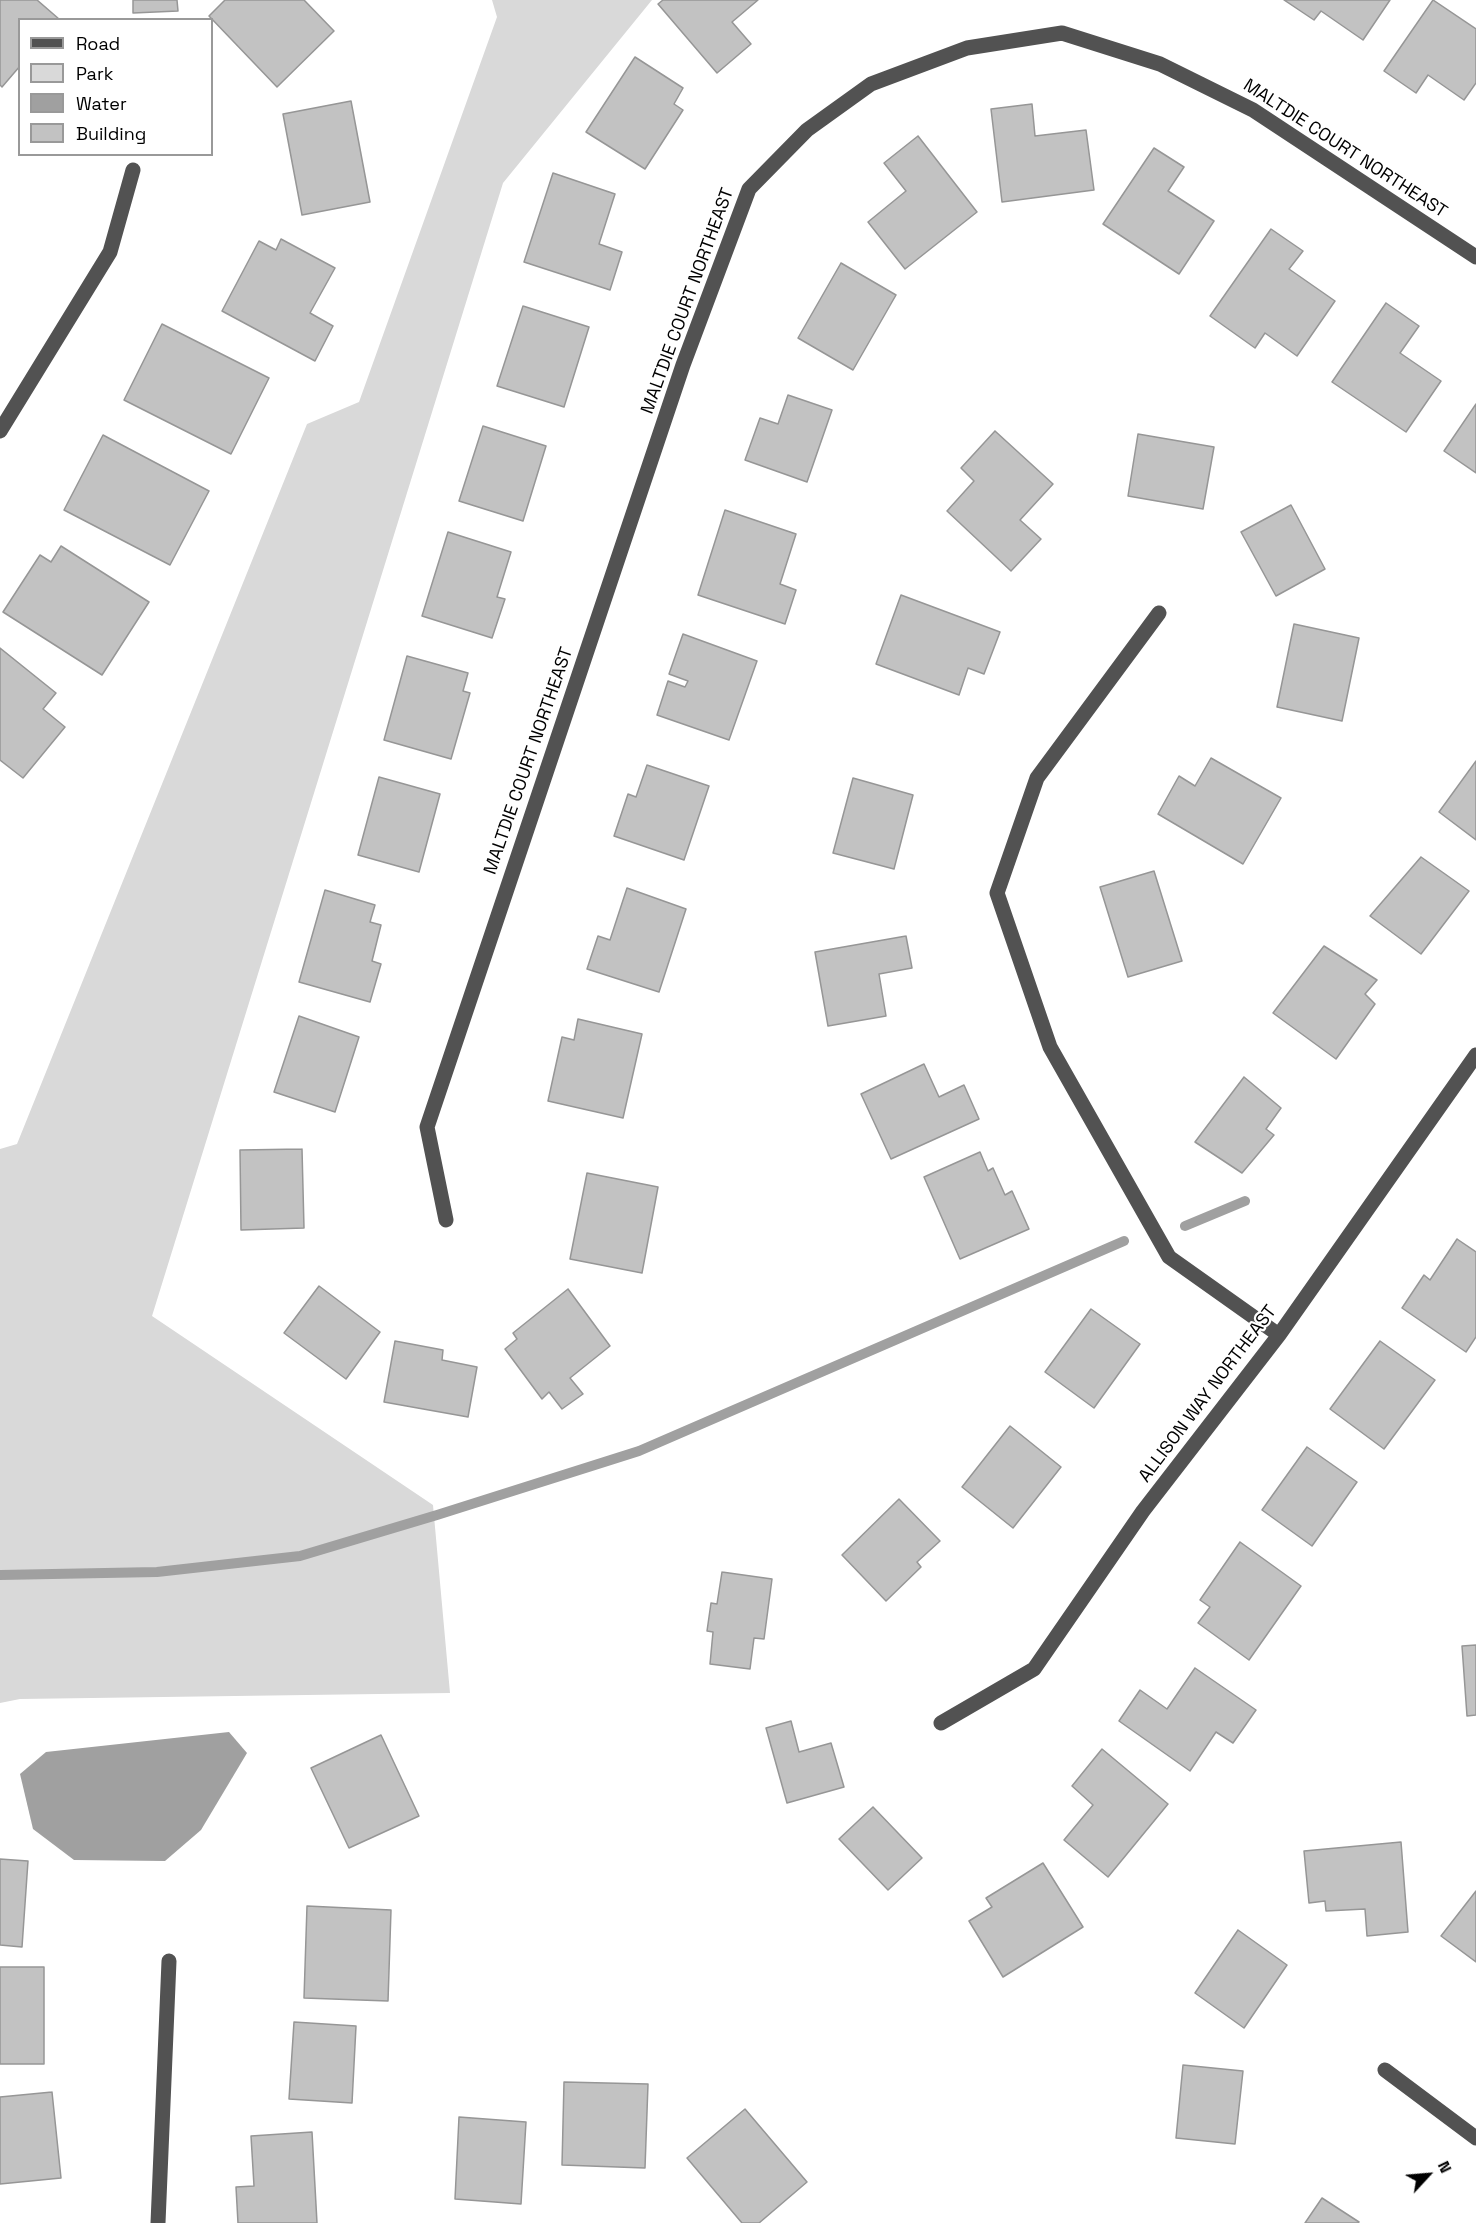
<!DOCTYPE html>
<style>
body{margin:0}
#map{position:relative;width:1476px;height:2223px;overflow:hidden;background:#fff;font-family:"Space Grotesk",sans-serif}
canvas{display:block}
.legend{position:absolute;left:18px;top:18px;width:195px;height:138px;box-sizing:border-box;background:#fff;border:2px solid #999;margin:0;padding:8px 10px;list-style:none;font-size:18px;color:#000}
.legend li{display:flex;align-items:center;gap:12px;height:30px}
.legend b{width:30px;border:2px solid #999}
.north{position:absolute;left:1398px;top:2145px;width:60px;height:60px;-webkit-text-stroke:4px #fff;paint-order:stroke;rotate:64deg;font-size:16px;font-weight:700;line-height:24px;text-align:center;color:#000}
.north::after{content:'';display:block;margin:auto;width:21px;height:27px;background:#000;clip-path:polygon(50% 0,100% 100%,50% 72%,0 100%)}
</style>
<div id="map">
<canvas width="1476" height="2223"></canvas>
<ul class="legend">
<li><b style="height:8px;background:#525252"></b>Road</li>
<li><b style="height:16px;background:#d9d9d9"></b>Park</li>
<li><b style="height:16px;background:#a0a0a0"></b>Water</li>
<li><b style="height:16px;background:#c2c2c2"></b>Building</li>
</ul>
<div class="north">N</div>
</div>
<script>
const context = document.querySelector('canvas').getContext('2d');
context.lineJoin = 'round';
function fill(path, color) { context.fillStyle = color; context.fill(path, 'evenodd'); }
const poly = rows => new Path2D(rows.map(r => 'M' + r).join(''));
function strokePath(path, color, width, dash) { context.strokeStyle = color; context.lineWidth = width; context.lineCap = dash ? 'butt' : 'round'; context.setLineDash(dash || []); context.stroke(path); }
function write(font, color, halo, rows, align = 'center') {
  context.font = font + ' "Space Grotesk",sans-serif'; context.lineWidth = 4.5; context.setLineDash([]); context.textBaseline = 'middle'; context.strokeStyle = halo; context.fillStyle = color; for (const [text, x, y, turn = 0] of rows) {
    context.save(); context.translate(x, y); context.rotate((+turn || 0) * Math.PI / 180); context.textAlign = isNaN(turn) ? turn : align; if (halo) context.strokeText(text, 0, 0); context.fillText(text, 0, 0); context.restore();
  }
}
fill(poly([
 [492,0,652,0,503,183,152,1316,433,1505,450,1693,20,1699,0,1703,0,1149,17,1144,307,424,359,402,497,17]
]), '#d9d9d9');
fill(poly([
 [229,1732,247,1753,201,1830,165,1861,74,1860,33,1829,20,1774,46,1752]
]), '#a0a0a0');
strokePath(poly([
 [1185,1226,1245,1201],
 [0,1575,157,1572,300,1556,437,1515,639,1451,1124,1241]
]), '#a0a0a0', 10);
const building = poly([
 [0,0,37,0,59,19,20,20,20,66,2,87,0,85,0,0],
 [133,0,177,0,178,11,133,13,133,0],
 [225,0,304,0,334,31,277,87,209,16,225,0],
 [663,0,758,0,732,22,751,44,717,73,658,4,663,0],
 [1284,0,1390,0,1363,40,1321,11,1314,20,1284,0],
 [1433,0,1476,29,1476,83,1464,100,1428,75,1416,93,1384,71,1433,0],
 [635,57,683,88,674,104,683,110,645,169,586,132,635,57],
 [351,101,370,202,302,215,283,114,351,101],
 [1032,104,1035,136,1086,130,1094,190,1002,202,991,109,1032,104],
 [918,136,977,212,905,269,868,222,906,191,884,163,918,136],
 [1154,148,1184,167,1168,191,1214,221,1179,274,1103,224,1154,148],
 [553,173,615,194,599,244,622,252,610,290,524,262,553,173],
 [1271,229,1303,251,1289,269,1335,301,1297,356,1265,333,1255,348,1210,316,1271,229],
 [281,239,335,268,310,313,333,326,315,361,222,311,259,241,276,250,281,239],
 [841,263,896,295,853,370,798,338,841,263],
 [1386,303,1419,326,1400,353,1441,381,1406,432,1332,382,1386,303],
 [523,306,589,327,564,407,497,386,523,306],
 [162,324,269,378,231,454,124,400,162,324],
 [788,395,832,410,807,482,745,460,760,418,778,424,788,395],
 [1476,404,1476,473,1444,451,1476,404],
 [483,426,546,446,523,521,459,501,483,426],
 [995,431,1053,484,1020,520,1041,539,1011,571,947,511,974,481,961,468,995,431],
 [1138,434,1214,447,1203,509,1128,496,1138,434],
 [103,435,209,491,170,565,64,510,103,435],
 [1291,505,1325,569,1276,596,1241,532,1291,505],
 [725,510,796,534,780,584,796,590,785,624,698,595,725,510],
 [448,532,511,552,497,597,505,599,492,638,422,616,448,532],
 [61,546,149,602,102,675,3,612,40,555,51,562,61,546],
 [901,595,1000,632,984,674,968,668,959,695,876,664,901,595],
 [1294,624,1359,638,1342,721,1277,707,1294,624],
 [683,634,757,661,729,740,657,715,668,681,685,687,688,681,669,674,683,634],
 [0,648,56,693,43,709,65,727,23,778,0,760,0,648],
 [407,656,468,673,463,691,470,693,451,759,384,740,407,656],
 [1211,758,1281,798,1243,864,1158,814,1179,776,1195,786,1211,758],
 [1476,761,1476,840,1439,812,1476,761],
 [647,765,709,786,684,860,614,836,628,794,636,797,647,765],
 [379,777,440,794,419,872,358,855,379,777],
 [853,778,913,795,894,869,833,853,853,778],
 [1421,857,1469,891,1421,954,1370,916,1421,857],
 [1154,871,1182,961,1128,977,1100,887,1154,871],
 [627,888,686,909,659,992,587,969,598,936,610,940,627,888],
 [325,890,375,905,370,922,381,925,372,961,381,964,370,1002,299,982,325,890],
 [906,936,912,968,879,974,886,1016,828,1026,815,952,906,936],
 [1324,946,1377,980,1365,994,1375,1004,1336,1059,1273,1013,1324,946],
 [299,1016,359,1037,335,1112,274,1092,299,1016],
 [578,1019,642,1034,623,1118,548,1101,562,1037,574,1040,578,1019],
 [924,1064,939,1097,964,1085,979,1119,891,1159,861,1094,924,1064],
 [1244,1077,1281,1108,1266,1129,1274,1135,1242,1173,1195,1142,1244,1077],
 [302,1149,304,1228,241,1230,240,1150,302,1149],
 [980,1152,988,1171,993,1168,1005,1195,1012,1191,1029,1229,960,1259,924,1177,980,1152],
 [587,1173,658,1187,642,1273,570,1259,587,1173],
 [1457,1239,1476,1252,1476,1337,1466,1352,1402,1308,1424,1275,1430,1280,1457,1239],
 [319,1286,380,1332,346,1379,284,1333,319,1286],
 [568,1289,610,1346,570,1378,583,1394,562,1409,549,1392,542,1399,505,1349,517,1339,513,1333,568,1289],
 [1091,1309,1140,1344,1094,1408,1045,1372,1091,1309],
 [395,1341,443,1350,442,1360,477,1367,468,1417,384,1402,395,1341],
 [1380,1341,1435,1380,1384,1449,1330,1409,1380,1341],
 [1010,1426,1061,1467,1013,1528,962,1487,1010,1426],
 [1307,1447,1357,1482,1312,1546,1262,1510,1307,1447],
 [899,1499,940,1541,917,1562,921,1567,886,1601,842,1555,899,1499],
 [1240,1542,1301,1586,1249,1660,1198,1623,1210,1607,1200,1600,1240,1542],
 [722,1572,772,1579,764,1639,754,1638,750,1669,710,1664,713,1632,707,1631,711,1603,717,1604,722,1572],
 [1476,1645,1476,1715,1467,1716,1462,1646,1476,1645],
 [1195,1668,1256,1710,1233,1743,1216,1732,1190,1771,1119,1721,1140,1690,1167,1709,1195,1668],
 [791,1721,799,1752,831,1743,844,1787,787,1803,766,1728,791,1721],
 [381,1735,419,1816,349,1848,311,1768,381,1735],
 [1102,1749,1168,1804,1108,1877,1064,1840,1093,1805,1072,1786,1102,1749],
 [873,1807,922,1858,888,1890,839,1839,873,1807],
 [1401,1842,1408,1932,1367,1936,1365,1909,1326,1911,1325,1901,1309,1903,1304,1851,1401,1842],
 [0,1859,28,1861,22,1947,0,1945,0,1859],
 [1043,1863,1083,1927,1003,1977,969,1921,992,1907,986,1898,1043,1863],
 [1476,1891,1476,1962,1441,1936,1476,1891],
 [307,1906,391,1910,388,2001,304,1998,307,1906],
 [1238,1930,1287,1965,1244,2028,1195,1993,1238,1930],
 [0,1967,44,1967,44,2064,0,2064,0,1967],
 [294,2022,356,2026,352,2103,289,2099,294,2022],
 [1183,2065,1243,2071,1235,2144,1176,2138,1183,2065],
 [564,2082,648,2084,645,2168,562,2165,564,2082],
 [52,2092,61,2178,0,2184,0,2097,52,2092],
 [745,2109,807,2182,759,2223,742,2223,687,2158,745,2109],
 [459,2117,526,2122,521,2204,455,2199,459,2117],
 [312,2132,317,2223,238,2223,236,2187,254,2186,251,2136,312,2132],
 [1322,2198,1359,2222,1358,2223,1305,2223,1322,2198]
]);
fill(building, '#c2c2c2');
strokePath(building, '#969696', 1.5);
strokePath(poly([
 [0,431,110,252,133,170],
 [1159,613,1037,778,997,893,1050,1047,1169,1257,1279,1335],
 [446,1220,427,1127,683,365,749,189,807,130,871,84,967,48,1062,33,1160,64,1253,110,1476,257],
 [941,1723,1034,1669,1143,1511,1279,1335,1476,1055],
 [1385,2070,1476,2138],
 [158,2223,169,1961]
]), '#525252', 15);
write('18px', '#000', '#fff', [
 ["MALTDIE COURT NORTHEAST",1345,149,33],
 ["MALTDIE COURT NORTHEAST",688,301,-70],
 ["MALTDIE COURT NORTHEAST",529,761,-71],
 ["ALLISON WAY NORTHEAST",1208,1394,-53]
]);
</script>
